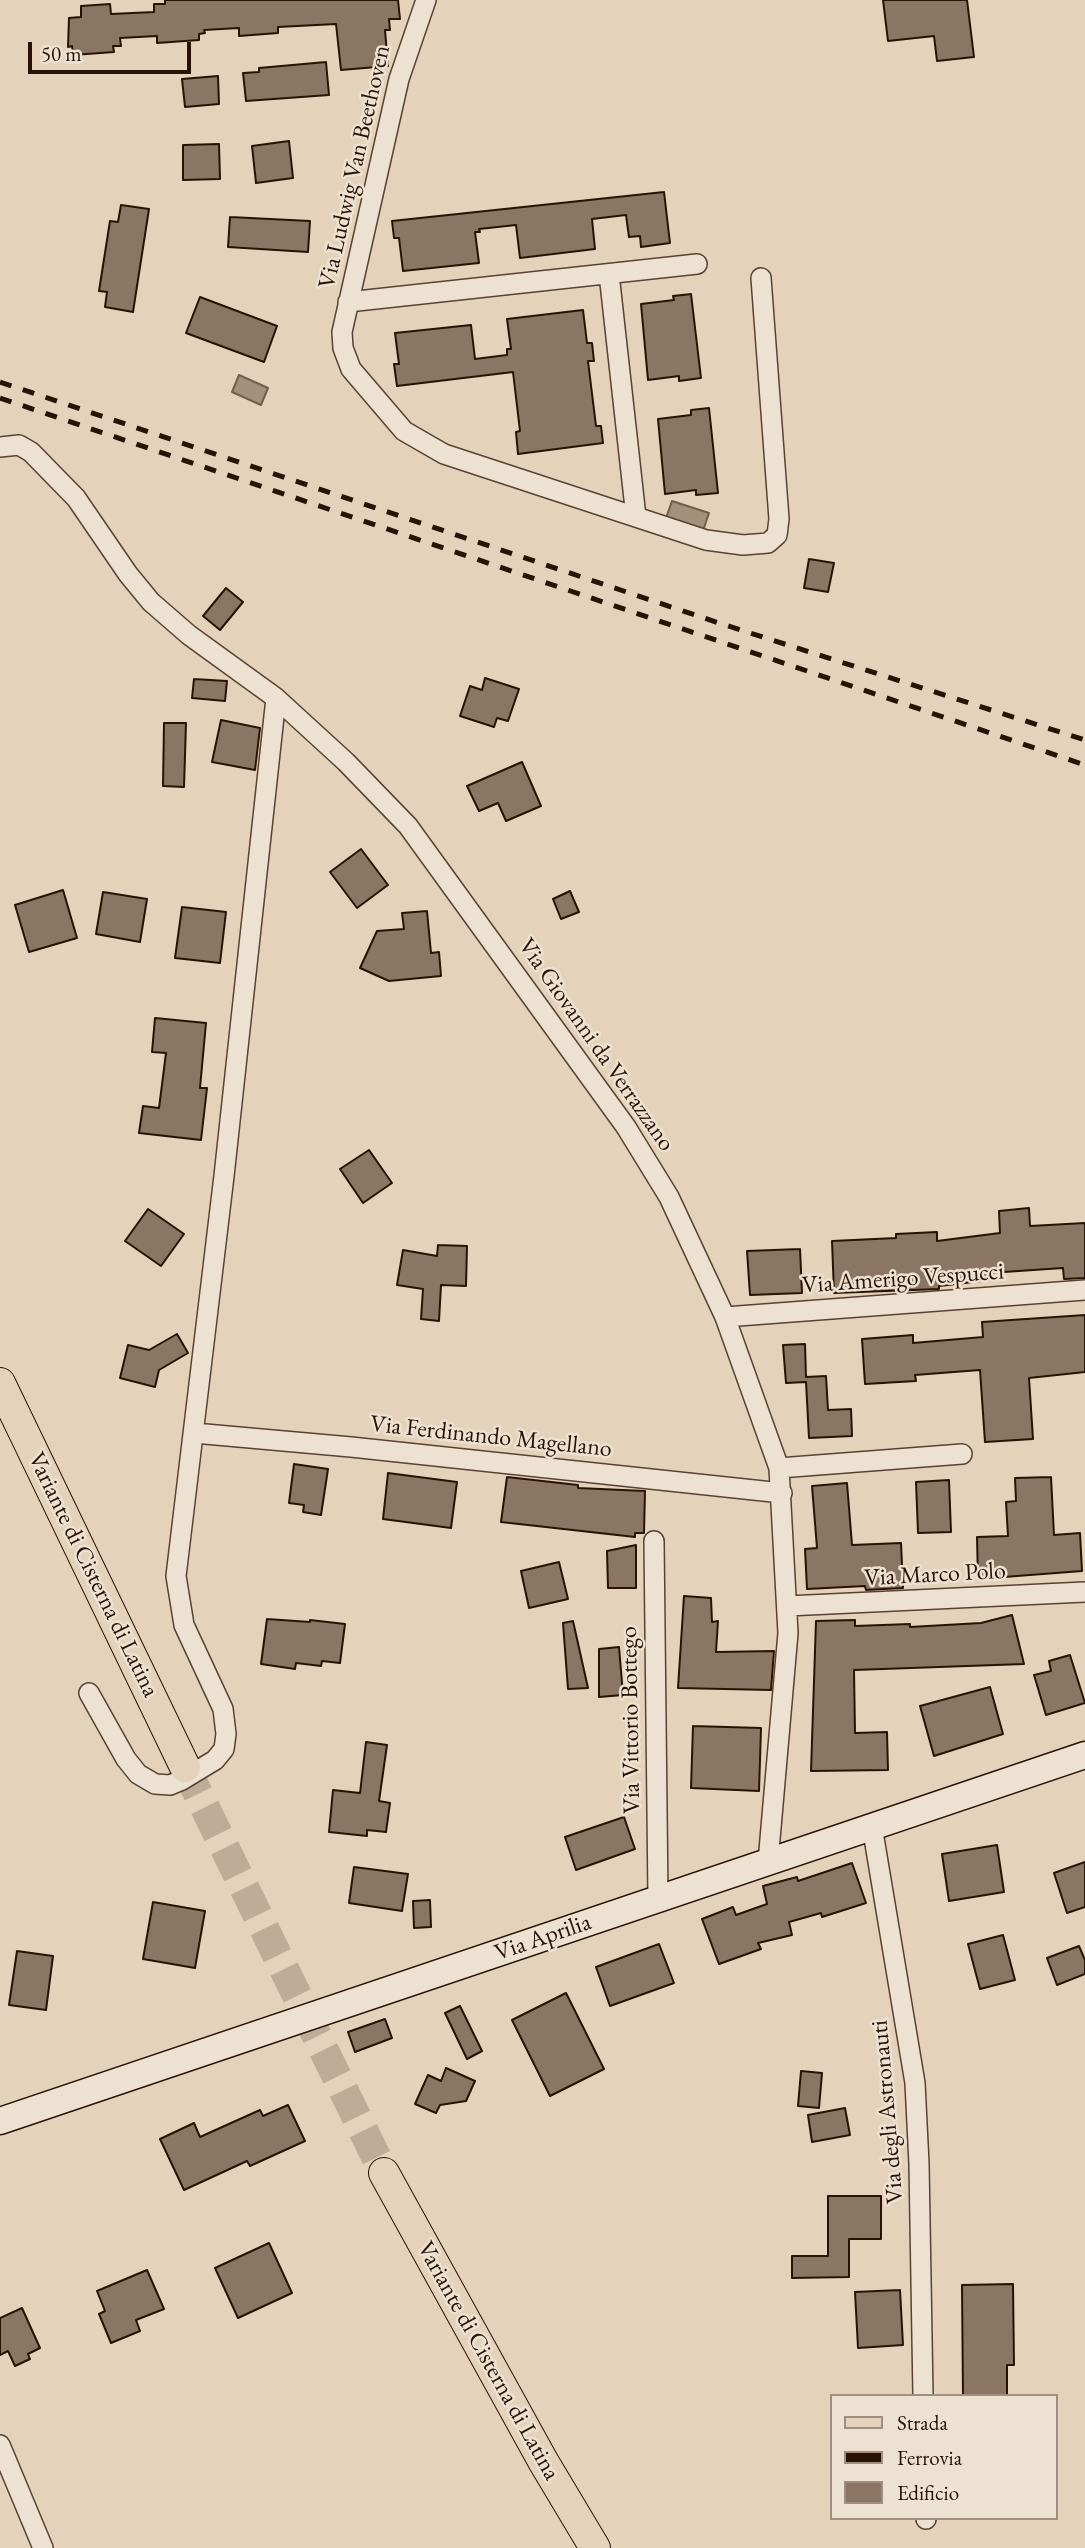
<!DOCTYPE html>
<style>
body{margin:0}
#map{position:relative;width:1085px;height:2548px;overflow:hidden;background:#e4d3ba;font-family:"EB Garamond",serif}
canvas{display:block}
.legend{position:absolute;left:830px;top:2394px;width:228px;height:126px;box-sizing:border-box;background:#ede2d2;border:2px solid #9f8f80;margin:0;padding:9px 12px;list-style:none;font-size:21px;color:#291204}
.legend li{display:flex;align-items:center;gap:14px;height:35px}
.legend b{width:35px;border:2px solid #9f8f80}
.scale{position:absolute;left:28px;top:42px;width:163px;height:32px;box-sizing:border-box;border:4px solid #291204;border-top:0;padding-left:9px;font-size:21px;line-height:24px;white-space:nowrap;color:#291204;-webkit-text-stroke:5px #ede2d2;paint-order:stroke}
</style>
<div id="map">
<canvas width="1085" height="2548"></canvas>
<ul class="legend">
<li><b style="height:9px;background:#e4d3ba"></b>Strada</li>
<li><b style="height:9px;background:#291204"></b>Ferrovia</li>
<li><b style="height:19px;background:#8a7663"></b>Edificio</li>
</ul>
<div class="scale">50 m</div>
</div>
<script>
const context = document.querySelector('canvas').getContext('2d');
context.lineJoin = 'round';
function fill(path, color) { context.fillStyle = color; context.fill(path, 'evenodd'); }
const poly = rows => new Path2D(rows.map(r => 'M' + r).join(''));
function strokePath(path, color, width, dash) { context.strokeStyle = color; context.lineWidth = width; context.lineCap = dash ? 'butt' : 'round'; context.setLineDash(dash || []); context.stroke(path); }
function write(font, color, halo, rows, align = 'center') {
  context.font = font + ' "EB Garamond",serif'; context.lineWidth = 5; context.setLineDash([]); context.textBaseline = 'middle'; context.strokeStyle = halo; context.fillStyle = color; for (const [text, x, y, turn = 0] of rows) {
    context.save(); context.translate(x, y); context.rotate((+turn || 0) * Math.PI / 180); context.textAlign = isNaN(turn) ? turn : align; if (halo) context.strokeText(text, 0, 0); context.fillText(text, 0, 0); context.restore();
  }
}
const water = poly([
 [239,375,268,388,261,405,232,392,239,375],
 [672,501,709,513,703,531,666,518,672,501]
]);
fill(water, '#a4917c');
strokePath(water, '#735e4c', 2);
const building = poly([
 [165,0,398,0,400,19,389,19,390,30,385,30,388,66,341,70,336,24,278,27,278,33,239,36,239,28,204,30,205,33,199,34,199,40,157,43,157,36,120,38,121,46,113,46,114,52,73,55,72,46,68,47,69,18,81,17,81,6,110,4,111,14,154,12,154,4,165,4,165,0],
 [883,0,967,0,974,57,937,61,934,36,888,41,883,0],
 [326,62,329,95,246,101,243,73,259,72,259,68,326,62],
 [218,76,219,104,185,107,182,79,218,76],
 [289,141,293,178,256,183,252,146,289,141],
 [219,144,220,179,183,180,183,145,219,144],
 [664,192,670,243,641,247,640,236,629,237,626,215,592,219,595,249,520,258,516,225,479,229,480,232,475,232,479,263,403,271,399,238,394,238,392,221,664,192],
 [121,205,149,209,133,312,105,307,107,292,99,291,110,221,118,222,121,205],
 [230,217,310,221,308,252,228,247,230,217],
 [691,294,701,378,679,381,679,376,648,380,641,304,674,300,673,296,691,294],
 [200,297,277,326,264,362,186,333,200,297],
 [583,310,587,343,592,343,594,361,588,361,596,426,601,426,603,443,518,454,516,432,520,431,513,372,397,386,394,364,399,364,395,333,471,325,475,359,507,355,507,349,511,349,507,319,583,310],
 [709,408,718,493,696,495,696,490,665,494,658,419,691,415,691,410,709,408],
 [809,559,834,563,828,592,804,588,809,559],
 [226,588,243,602,220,630,203,616,226,588],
 [485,678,519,689,508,721,497,718,494,727,460,716,470,686,482,690,485,678],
 [194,679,227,681,225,701,192,698,194,679],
 [221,720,260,728,255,770,212,762,221,720],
 [164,723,186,723,184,787,163,786,164,723],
 [522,762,541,806,506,821,498,803,479,811,467,786,522,762],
 [361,849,388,885,357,908,330,872,361,849],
 [63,890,77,938,29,952,15,905,63,890],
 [570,891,579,912,561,919,553,899,570,891],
 [103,892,147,899,140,942,96,934,103,892],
 [182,907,226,912,220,963,175,958,182,907],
 [427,911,431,953,439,952,441,976,389,981,360,968,377,931,404,929,402,913,427,911],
 [155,1018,206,1023,200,1088,207,1088,201,1140,139,1133,143,1106,159,1108,166,1053,152,1052,155,1018],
 [369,1150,392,1183,363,1203,340,1169,369,1150],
 [1029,1208,1030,1226,1085,1223,1085,1278,1064,1279,1063,1268,989,1273,990,1280,939,1286,939,1289,834,1293,832,1241,896,1238,896,1234,937,1232,937,1241,1000,1233,999,1211,1029,1208],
 [148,1209,184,1234,161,1266,125,1241,148,1209],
 [438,1245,467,1246,466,1286,441,1285,439,1321,421,1319,423,1289,397,1285,403,1250,437,1256,438,1245],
 [800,1249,802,1293,750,1295,747,1251,800,1249],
 [1085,1315,1085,1372,1029,1378,1033,1439,985,1442,980,1370,915,1375,916,1381,865,1384,862,1339,913,1335,913,1343,983,1337,982,1322,1085,1315],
 [177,1334,188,1353,159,1370,155,1387,120,1378,128,1345,149,1350,177,1334],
 [805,1344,806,1377,826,1376,828,1410,851,1409,852,1436,809,1438,806,1382,786,1383,783,1345,805,1344],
 [294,1464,328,1469,321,1515,303,1512,304,1505,289,1503,294,1464],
 [388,1473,457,1482,451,1528,383,1519,388,1473],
 [507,1477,578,1485,578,1488,645,1491,644,1533,635,1533,635,1537,501,1522,507,1477],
 [1051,1477,1054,1535,1080,1533,1082,1571,978,1579,977,1537,1008,1536,1006,1502,1016,1501,1015,1478,1051,1477],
 [949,1480,951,1532,918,1533,916,1482,949,1480],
 [847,1483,852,1545,901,1543,903,1588,866,1590,865,1586,807,1589,805,1549,817,1548,812,1486,847,1483],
 [636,1545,636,1588,608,1588,607,1551,636,1545],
 [559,1562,568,1599,529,1608,521,1571,559,1562],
 [684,1596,711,1598,712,1622,718,1621,716,1652,774,1651,771,1690,678,1688,684,1596],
 [1012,1615,1024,1664,854,1670,855,1733,887,1732,888,1770,811,1771,816,1621,855,1620,855,1626,910,1624,910,1627,981,1623,1012,1615],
 [267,1619,310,1622,310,1620,345,1624,340,1663,322,1661,321,1666,296,1663,295,1669,261,1664,267,1619],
 [573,1621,588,1688,568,1689,563,1623,573,1621],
 [619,1647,623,1695,599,1697,599,1649,619,1647],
 [1070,1655,1085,1703,1046,1715,1034,1675,1051,1671,1049,1661,1070,1655],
 [990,1687,1003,1734,934,1756,920,1706,990,1687],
 [693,1726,761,1728,759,1791,691,1788,693,1726],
 [366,1742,387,1745,379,1801,390,1803,386,1832,367,1830,367,1836,329,1832,333,1790,360,1793,366,1742],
 [624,1817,635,1849,576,1870,565,1837,624,1817],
 [997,1845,1004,1892,949,1901,942,1854,997,1845],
 [1085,1862,1085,1907,1067,1913,1054,1873,1085,1862],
 [852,1863,866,1903,822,1917,821,1913,789,1922,792,1935,758,1943,761,1949,719,1964,702,1919,733,1907,736,1915,767,1904,763,1886,797,1877,798,1881,852,1863],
 [354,1867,408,1874,402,1911,349,1903,354,1867],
 [430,1900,431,1927,414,1928,413,1901,430,1900],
 [153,1902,205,1911,195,1968,143,1959,153,1902],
 [1003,1935,1015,1980,980,1989,968,1944,1003,1935],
 [659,1944,674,1983,610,2006,596,1967,659,1944],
 [1079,1946,1085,1960,1085,1974,1057,1985,1047,1958,1079,1946],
 [17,1951,53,1956,46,2010,9,2005,17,1951],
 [566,1993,604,2069,550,2096,512,2020,566,1993],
 [460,2006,482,2051,467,2059,445,2013,460,2006],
 [385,2019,392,2038,355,2052,348,2032,385,2019],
 [446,2068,475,2081,466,2101,440,2105,436,2113,415,2104,428,2075,441,2081,446,2068],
 [801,2071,822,2073,819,2108,798,2106,801,2071],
 [288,2105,305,2141,250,2166,247,2161,184,2190,160,2139,194,2123,200,2137,260,2110,263,2116,288,2105],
 [845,2108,850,2135,812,2142,808,2115,845,2108],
 [828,2196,881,2196,881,2239,849,2239,849,2277,792,2278,792,2256,828,2256,828,2196],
 [269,2243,292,2293,238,2318,215,2268,269,2243],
 [147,2270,164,2309,136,2320,140,2331,111,2343,99,2314,105,2311,97,2291,147,2270],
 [1013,2284,1014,2365,1007,2365,1007,2396,963,2396,962,2285,1013,2284],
 [900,2290,903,2345,858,2348,855,2292,900,2290],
 [22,2308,40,2348,28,2354,30,2359,15,2366,8,2351,0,2355,0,2318,22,2308]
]);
fill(building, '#8a7663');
strokePath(building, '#291204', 2);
strokePath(poly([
 [185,1767,384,2173]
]), '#bfac96', 30, [30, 15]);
const street = poly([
 [426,0,399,79,342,332,343,348,351,369,404,431,444,454,706,540,743,545,768,543,777,535,779,519,761,278],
 [609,274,636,517],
 [348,302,697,264],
 [0,447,19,445,31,452,76,498,128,574,151,602,189,635,276,698,346,762,408,826,626,1127,669,1197,725,1317,779,1468,788,1633,768,1862],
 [725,1317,1085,1290],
 [194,1433,351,1447,782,1493],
 [779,1468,962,1454],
 [654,1541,658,1899],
 [787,1606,1085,1592],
 [89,1693,126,1759,138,1774,155,1784,170,1785,182,1780,215,1760,224,1749,226,1734,223,1709,184,1625,176,1576,224,1176,276,698],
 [872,1826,915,2083,919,2164,923,2396],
 [0,2445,43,2548],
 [926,2518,926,2519]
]);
const secondary = poly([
 [0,2121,1085,1755]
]);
const primary = poly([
 [0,1383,185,1767],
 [384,2173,543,2461,595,2548]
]);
strokePath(street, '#584232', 22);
strokePath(secondary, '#291204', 29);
strokePath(primary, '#291204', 32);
strokePath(street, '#ede2d2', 19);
strokePath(secondary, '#ede2d2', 26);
strokePath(primary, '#e4d3ba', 30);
strokePath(poly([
 [0,382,722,624,1085,740],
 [0,398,1085,765]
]), '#291204', 5, [12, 12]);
write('24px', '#291204', '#ede2d2', [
 ["Via Ludwig Van Beethoven",355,167,-77],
 ["Via Giovanni da Verrazzano",596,1045,55],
 ["Via Amerigo Vespucci",903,1279,-4],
 ["Via Ferdinando Magellano",491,1437,6],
 ["Variante di Cisterna di Latina",93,1575,64],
 ["Via Marco Polo",935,1575,-3],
 ["Via Vittorio Bottego",631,1720,-91],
 ["Via Aprilia",543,1938,-19],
 ["Via degli Astronauti",888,2112,-95],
 ["Variante di Cisterna di Latina",488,2361,61]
]);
</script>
